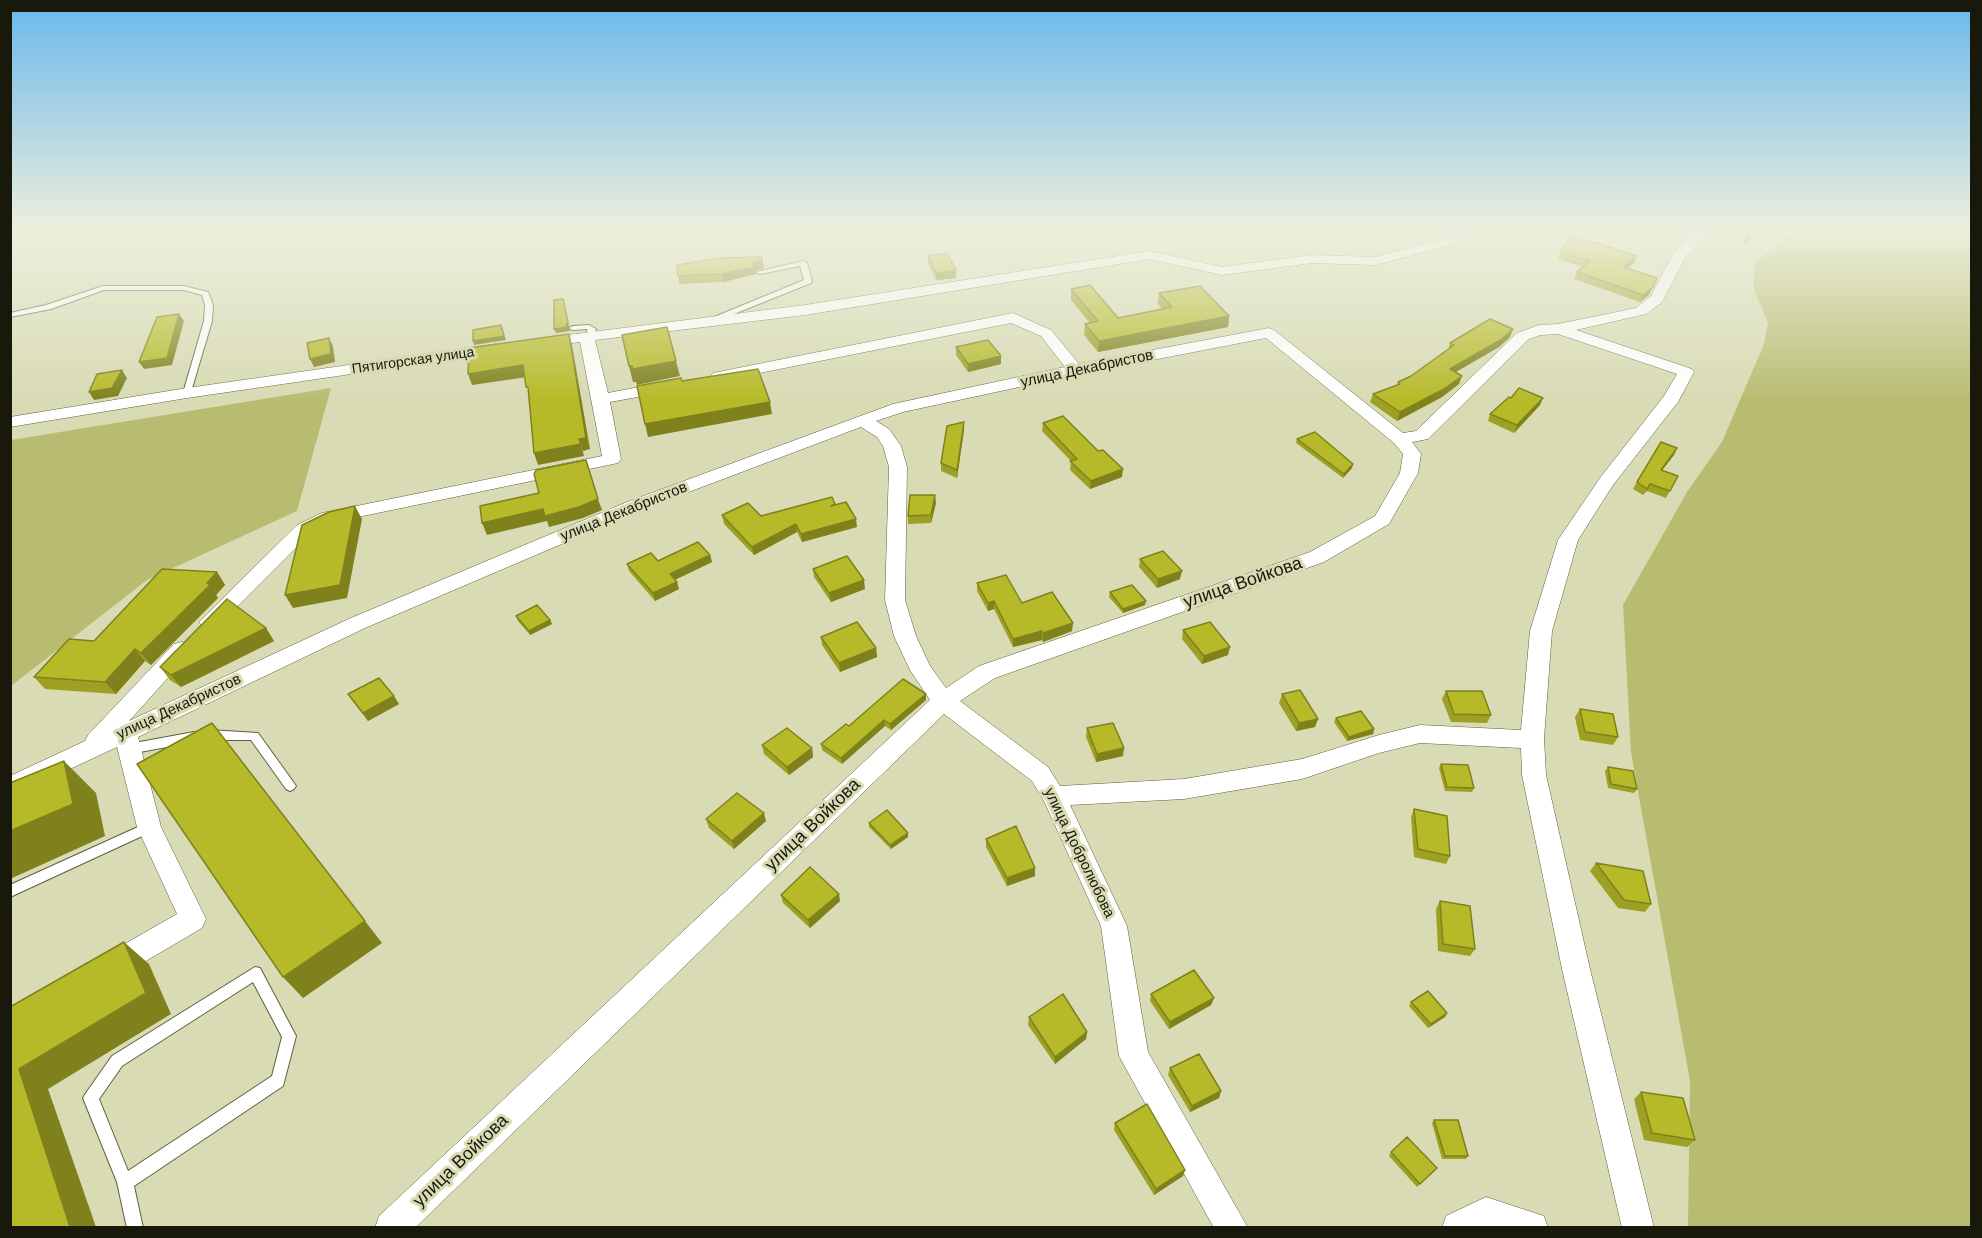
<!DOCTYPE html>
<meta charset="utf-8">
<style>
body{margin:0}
#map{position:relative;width:1982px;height:1238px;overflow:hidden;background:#d8dbb4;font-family:Helvetica,sans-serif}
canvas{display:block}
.frame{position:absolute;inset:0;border:12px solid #18190b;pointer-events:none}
</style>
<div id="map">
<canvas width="1982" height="1238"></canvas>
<div class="frame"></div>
</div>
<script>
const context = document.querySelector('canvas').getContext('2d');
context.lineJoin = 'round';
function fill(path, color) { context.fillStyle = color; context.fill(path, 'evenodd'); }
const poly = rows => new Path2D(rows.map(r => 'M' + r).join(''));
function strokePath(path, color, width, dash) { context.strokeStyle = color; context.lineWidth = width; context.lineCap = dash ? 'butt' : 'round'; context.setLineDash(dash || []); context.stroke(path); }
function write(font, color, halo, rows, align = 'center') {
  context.font = font + ' Helvetica,sans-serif'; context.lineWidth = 6; context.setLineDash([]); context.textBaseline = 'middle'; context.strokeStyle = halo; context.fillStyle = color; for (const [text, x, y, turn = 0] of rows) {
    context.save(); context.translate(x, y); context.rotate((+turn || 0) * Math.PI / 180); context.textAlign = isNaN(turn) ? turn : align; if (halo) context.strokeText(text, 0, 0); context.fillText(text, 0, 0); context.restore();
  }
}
fill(poly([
 [1797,228,1971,228,1971,1227,1688,1227,1690,1081,1631,752,1623,605,1687,492,1722,442,1764,344,1768,323,1754,290,1754,264],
 [331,388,297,511,147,580,11,686,11,440]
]), '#b8bc71');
const service = poly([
 [803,261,807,263,812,281,811,283,714,322,707,320,804,280,800,266,760,274,756,272,803,261],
 [103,286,184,286,208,292,213,305,212,321,190,395,184,395,183,393,204,321,205,305,202,295,184,290,104,290,51,309,10,317,10,313,46,305,103,286],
 [589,325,596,329,594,337,588,337,587,329,573,330,569,328,573,326,589,325],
 [209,730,258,733,294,783,296,786,294,789,290,791,286,789,251,740,209,740,205,738,203,735,205,732,209,730],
 [194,732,198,734,200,737,198,740,194,742,129,754,125,752,123,749,125,746,129,744,194,732],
 [149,822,153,823,155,827,153,831,10,897,10,885,149,822],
 [255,967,260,968,296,1036,283,1086,134,1186,143,1228,127,1228,117,1182,83,1098,86,1093,112,1056,255,967],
 [253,982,282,1037,272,1076,128,1171,99,1099,122,1066,253,982]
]);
const minor = poly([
 [1698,228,1712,228,1686,256,1662,302,1646,314,1576,330,1692,369,1694,372,1678,402,1613,485,1578,540,1552,631,1544,738,1546,775,1590,969,1654,1228,1622,1228,1562,969,1522,775,1521,748,1420,743,1379,753,1302,779,1184,799,1070,805,1127,926,1148,1052,1248,1228,1214,1228,1119,1056,1101,926,1044,801,1032,781,944,714,415,1228,375,1228,379,1216,930,700,910,670,894,636,885,600,889,467,883,446,877,437,861,427,641,510,365,628,138,737,161,827,206,919,202,928,122,975,112,979,102,975,98,966,102,957,177,914,137,827,117,747,10,797,10,776,85,741,88,735,174,644,182,642,190,644,193,650,129,721,351,618,627,502,893,404,1065,367,1041,336,1011,323,719,381,713,379,711,376,713,373,1013,313,1051,330,1079,364,1269,328,1274,330,1403,433,1416,431,1517,333,1539,325,1558,324,1636,308,1651,296,1673,254,1698,228],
 [1558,334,1677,374,1664,396,1600,478,1558,540,1530,631,1521,730,1420,725,1379,735,1302,759,1184,779,1060,786,1048,767,960,701,995,678,1324,562,1389,524,1418,473,1421,454,1412,442,1428,439,1529,339,1541,335,1558,334],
 [1266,338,1394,443,1403,454,1400,473,1375,516,1310,552,979,666,946,688,930,666,916,636,905,600,907,467,901,446,889,429,876,421,903,412,1075,375,1266,338],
 [1455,236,1460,237,1462,240,1460,243,1375,265,1312,263,1222,275,1150,259,805,315,595,340,608,393,665,382,673,387,665,392,610,402,621,459,618,463,334,522,311,533,217,627,210,629,203,627,199,622,297,525,322,513,602,456,580,342,542,347,534,342,536,339,805,305,1150,251,1222,267,1312,255,1375,257,1455,236],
 [496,344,504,349,502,352,187,398,10,427,10,417,187,388,496,344],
 [1486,1197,1544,1216,1548,1228,1442,1228,1446,1216,1486,1197]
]);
strokePath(service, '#5d603d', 2);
strokePath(minor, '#5d603d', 1);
fill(service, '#fff');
fill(minor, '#fff');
fill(poly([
 [1748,228,1759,228,1742,248],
 [1560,252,1634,263,1627,268,1649,295,1640,302,1574,279,1577,272,1583,267,1558,259],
 [928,256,956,270,956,278,936,280,928,263],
 [762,257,764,268,755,271,756,274,723,282,679,284,678,276],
 [1071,289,1118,318,1162,309,1158,304,1159,293,1229,316,1228,327,1098,352,1084,335,1085,324,1090,323,1071,300],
 [1510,337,1499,347,1456,372,1459,384,1442,397,1397,421,1370,402,1373,394,1397,385,1398,382,1411,376,1448,350,1450,343],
 [956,347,1001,364,968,372,956,355],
 [1540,405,1514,433,1488,421,1490,414],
 [1043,423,1122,477,1090,489,1070,470,1071,461,1042,431],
 [964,430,957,478,941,471,941,463],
 [1297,439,1352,468,1343,478,1296,443],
 [1677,448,1674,455,1662,470,1678,476,1666,498,1647,491,1643,495,1633,489,1637,482],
 [936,503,931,523,908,524,908,516],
 [835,505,857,527,802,542,797,532,754,555,724,524,722,515,761,516],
 [710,555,712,562,675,580,677,582,679,589,655,601,629,571,627,564,658,561],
 [1140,559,1180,579,1157,588,1139,567],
 [813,569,865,589,831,602,814,577],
 [217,572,225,585,216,595,218,598,151,665,145,661,116,694,45,689,34,677,94,641],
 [977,583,1022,603,1072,631,1043,642,1042,640,1013,647,994,609,988,611,977,591],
 [1110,592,1145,605,1123,613,1109,597],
 [516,616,550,620,552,624,530,635,518,621],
 [266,628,274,641,181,687,170,680,160,667],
 [1183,630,1228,655,1202,664,1182,639],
 [821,637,876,648,877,657,840,672,822,645],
 [1446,691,1491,715,1487,723,1451,722,1442,699],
 [348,694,399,704,368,721,354,703],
 [926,694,926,700,891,730,885,726,842,764,822,750,821,744,849,726],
 [1282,694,1318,719,1315,727,1296,731,1279,703],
 [1580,709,1618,737,1613,745,1580,740,1575,717],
 [1336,718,1374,729,1373,734,1347,741,1334,722],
 [1087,728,1123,756,1096,762,1086,737],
 [762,745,812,748,813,757,789,775,764,754],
 [1441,764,1474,788,1472,792,1445,791,1439,768],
 [1608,767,1637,789,1634,793,1608,788,1605,771],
 [1414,809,1450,856,1446,864,1414,857,1411,817],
 [706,819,766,821,734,849,709,828],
 [869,823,908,833,908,837,891,849,869,827],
 [986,839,1035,868,1035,876,1007,886,986,847],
 [1596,863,1651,904,1645,912,1618,908,1590,871],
 [781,895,840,901,810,928,783,903],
 [1440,901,1475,949,1470,956,1438,951,1436,909],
 [1151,994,1214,998,1211,1005,1169,1029,1150,1001],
 [1411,1002,1447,1013,1445,1017,1428,1028,1409,1006],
 [1029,1017,1087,1032,1086,1039,1055,1064,1028,1025],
 [1170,1068,1221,1091,1219,1098,1190,1112,1168,1075],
 [1641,1092,1695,1140,1687,1147,1644,1140,1634,1099],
 [1434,1120,1468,1156,1466,1159,1442,1159,1432,1123],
 [1115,1123,1185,1170,1183,1176,1154,1195,1114,1130],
 [1391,1152,1437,1168,1417,1187,1389,1156]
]), '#9da022');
fill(poly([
 [1757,228,1759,228,1742,248,1746,241],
 [1637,256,1634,263,1620,274,1623,267],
 [762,260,764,268,755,271,756,274,723,282,722,274],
 [956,270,956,278,936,280,936,273],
 [1654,285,1649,295,1640,302,1643,295],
 [563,299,569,326,568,327,570,331,556,333,554,329,566,325],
 [179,314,184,321,172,365,144,369,139,362],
 [1229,316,1228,327,1098,352,1099,341],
 [501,325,506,340,474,345,473,341],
 [1513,329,1510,337,1499,347,1447,377,1450,369],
 [569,334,572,345,590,449,583,451,579,439],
 [329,338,333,346,335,362,314,367,310,359],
 [1001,356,1001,364,968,372,968,364],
 [676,361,680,376,637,385,636,382,633,382,629,366],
 [523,365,527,377,472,385,468,374],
 [122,370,127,378,118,396,94,400,89,392],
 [1462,376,1459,384,1442,397,1397,421,1400,412],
 [1543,398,1540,405,1514,433,1517,425],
 [770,402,772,414,648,437,645,424],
 [964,422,964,430,957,478,957,470],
 [581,444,584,456,538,465,534,453],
 [1677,448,1674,455,1657,477,1661,470],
 [1353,464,1352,468,1343,478,1344,474],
 [1123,469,1122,477,1090,489,1091,481],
 [935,495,936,503,931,523,931,515],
 [598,499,602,510,583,518,549,527,547,521,487,535,482,523,543,509],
 [355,506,362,519,347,598,293,608,285,595],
 [856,519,857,527,802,542,801,534],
 [796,524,797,532,754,555,752,547],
 [710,555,712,562,672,581,670,574],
 [1182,571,1180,579,1157,588,1158,579],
 [217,572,225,585,216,595,218,598,151,665,141,653],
 [864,580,865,589,831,602,829,593],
 [677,582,679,589,655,601,653,593],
 [994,601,994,609,988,611,988,603],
 [1146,601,1145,605,1123,613,1123,609],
 [550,620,552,624,530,635,529,631],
 [1073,623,1072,631,1043,642,1043,633],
 [266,628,274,641,181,687,171,675],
 [1042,631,1042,640,1013,647,1013,639],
 [1230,647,1228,655,1202,664,1204,656],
 [876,648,877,657,840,672,839,663],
 [135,649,145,661,116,694,105,682],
 [926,694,926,700,891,730,890,724],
 [394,696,399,704,368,721,363,713],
 [1318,719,1315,727,1296,731,1299,723],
 [884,720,885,726,842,764,841,758],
 [212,723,382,943,303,998,283,977],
 [1374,729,1373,734,1347,741,1349,737],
 [812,748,813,757,789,775,787,767],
 [1124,748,1123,756,1096,762,1097,754],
 [64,761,96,793,105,836,10,879,10,831],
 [764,813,766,821,734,849,732,841],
 [908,833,908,837,891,849,890,845],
 [1035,868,1035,876,1007,886,1007,878],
 [839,894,840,901,810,928,808,920],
 [124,942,149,964,171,1014,48,1089,96,1227,70,1227,19,1069],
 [1214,998,1211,1005,1169,1029,1170,1022],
 [1447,1013,1445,1017,1428,1028,1431,1024],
 [1087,1032,1086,1039,1055,1064,1055,1057],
 [1221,1091,1219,1098,1190,1112,1192,1106],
 [1185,1170,1183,1176,1154,1195,1156,1189]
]), '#7f821c');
const building = poly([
 [1749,228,1757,228,1746,241,1745,241,1749,228],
 [1572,235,1637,256,1623,267,1657,278,1653,287,1643,295,1577,272,1590,261,1560,252,1572,235],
 [947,253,956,270,936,273,928,256,947,253],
 [762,257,762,260,753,263,754,267,722,274,678,276,677,265,720,258,762,257],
 [1090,285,1118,318,1172,307,1159,293,1200,286,1229,316,1099,341,1085,324,1098,321,1071,289,1090,285],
 [563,299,568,322,566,325,568,327,554,329,554,300,563,299],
 [179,314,167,358,139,362,157,317,179,314],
 [1490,319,1513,329,1502,339,1450,369,1462,376,1444,389,1400,412,1373,394,1400,384,1398,382,1411,376,1454,345,1450,343,1490,319],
 [501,325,504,336,473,341,473,330,501,325],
 [667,327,676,361,633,369,632,366,629,366,622,335,667,327],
 [569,334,586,438,579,439,581,444,534,453,528,387,526,387,523,365,468,374,469,348,569,334],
 [329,338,331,354,310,359,307,343,329,338],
 [988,340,1001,356,968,364,956,347,988,340],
 [758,369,770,402,645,424,637,386,681,378,682,381,758,369],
 [122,370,112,388,89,392,97,374,122,370],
 [1519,388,1543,398,1517,425,1490,414,1509,397,1511,398,1519,388],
 [1063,416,1098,451,1103,450,1123,469,1091,481,1070,461,1077,459,1043,423,1063,416],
 [964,422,957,470,941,463,947,426,964,422],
 [1315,432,1353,464,1344,474,1297,439,1315,432],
 [1661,442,1677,448,1661,470,1678,476,1670,491,1650,484,1647,489,1637,482,1661,442],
 [586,460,598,499,579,507,545,516,543,509,482,523,480,506,539,493,534,474,536,470,586,460],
 [910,495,935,495,931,515,908,516,910,495],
 [832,497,835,504,831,506,846,502,856,519,801,534,796,524,752,547,722,515,748,503,761,516,832,497],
 [355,506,340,585,285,595,302,525,329,512,355,506],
 [698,542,710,555,670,574,677,582,653,593,627,564,651,553,658,561,698,542],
 [1163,551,1182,571,1158,579,1140,559,1163,551],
 [847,556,864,580,829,593,813,569,847,556],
 [162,569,217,572,207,583,210,585,141,653,135,649,105,682,34,677,69,639,94,641,162,569],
 [1006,575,1022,603,1052,592,1073,623,1043,633,1042,631,1013,639,994,601,988,603,977,583,1006,575],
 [1132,585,1146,601,1123,609,1110,592,1132,585],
 [227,599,266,628,171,675,160,667,227,599],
 [537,605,550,620,529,631,516,616,537,605],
 [857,622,876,648,839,663,821,637,857,622],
 [1210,622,1230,647,1204,656,1183,630,1210,622],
 [379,678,394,696,363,713,348,694,379,678],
 [903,679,926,694,890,724,884,720,841,758,821,744,846,724,849,726,903,679],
 [1300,690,1318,719,1299,723,1282,694,1300,690],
 [1446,691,1482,691,1491,715,1454,714,1446,691],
 [1580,709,1613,714,1618,737,1585,732,1580,709],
 [1361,711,1374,729,1349,737,1336,718,1361,711],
 [212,723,365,921,283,977,137,764,212,723],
 [1113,723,1124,748,1097,754,1087,728,1113,723],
 [787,728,812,748,787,767,762,745,787,728],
 [64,761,73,804,10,831,10,783,64,761],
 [1441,764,1468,765,1474,788,1447,787,1441,764],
 [1608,767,1633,771,1637,789,1611,784,1608,767],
 [737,793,764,813,732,841,706,819,737,793],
 [1414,809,1447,816,1450,856,1418,849,1414,809],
 [887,810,908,833,890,845,869,823,887,810],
 [1016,826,1035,868,1007,878,986,839,1016,826],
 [1596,863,1643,871,1651,904,1624,900,1596,863],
 [810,867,839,894,808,920,781,895,810,867],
 [1440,901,1470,906,1475,949,1443,944,1440,901],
 [124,942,146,993,19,1069,70,1227,10,1227,10,1007,124,942],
 [1194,970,1214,998,1170,1022,1151,994,1194,970],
 [1428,991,1447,1013,1431,1024,1411,1002,1428,991],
 [1063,994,1087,1032,1055,1057,1029,1017,1063,994],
 [1199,1054,1221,1091,1192,1106,1170,1068,1199,1054],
 [1641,1092,1683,1098,1695,1140,1652,1133,1641,1092],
 [1147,1104,1185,1170,1156,1189,1115,1123,1147,1104],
 [1434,1120,1458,1120,1468,1156,1445,1156,1434,1120],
 [1407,1137,1437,1168,1420,1184,1391,1152,1407,1137]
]);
fill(building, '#b6ba28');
strokePath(building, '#7f821c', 1.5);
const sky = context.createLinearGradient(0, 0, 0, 401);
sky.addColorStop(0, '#69b8ec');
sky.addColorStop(0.57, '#edefdd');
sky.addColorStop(1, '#edefdd00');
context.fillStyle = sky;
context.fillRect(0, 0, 1982, 401);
write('14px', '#18190b', '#d8dbb4', [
 ["Пятигорская улица",413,361,-8]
]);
write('15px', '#18190b', '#d8dbb4', [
 ["улица Декабристов",1087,369,-12],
 ["улица Декабристов",624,512,-22],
 ["улица Декабристов",179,707,-25],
 ["улица Добролюбова",1079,853,64]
]);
write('18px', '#18190b', '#d8dbb4', [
 ["улица Войкова",1243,583,-19],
 ["улица Войкова",813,825,-44],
 ["улица Войкова",461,1161,-44]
]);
</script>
